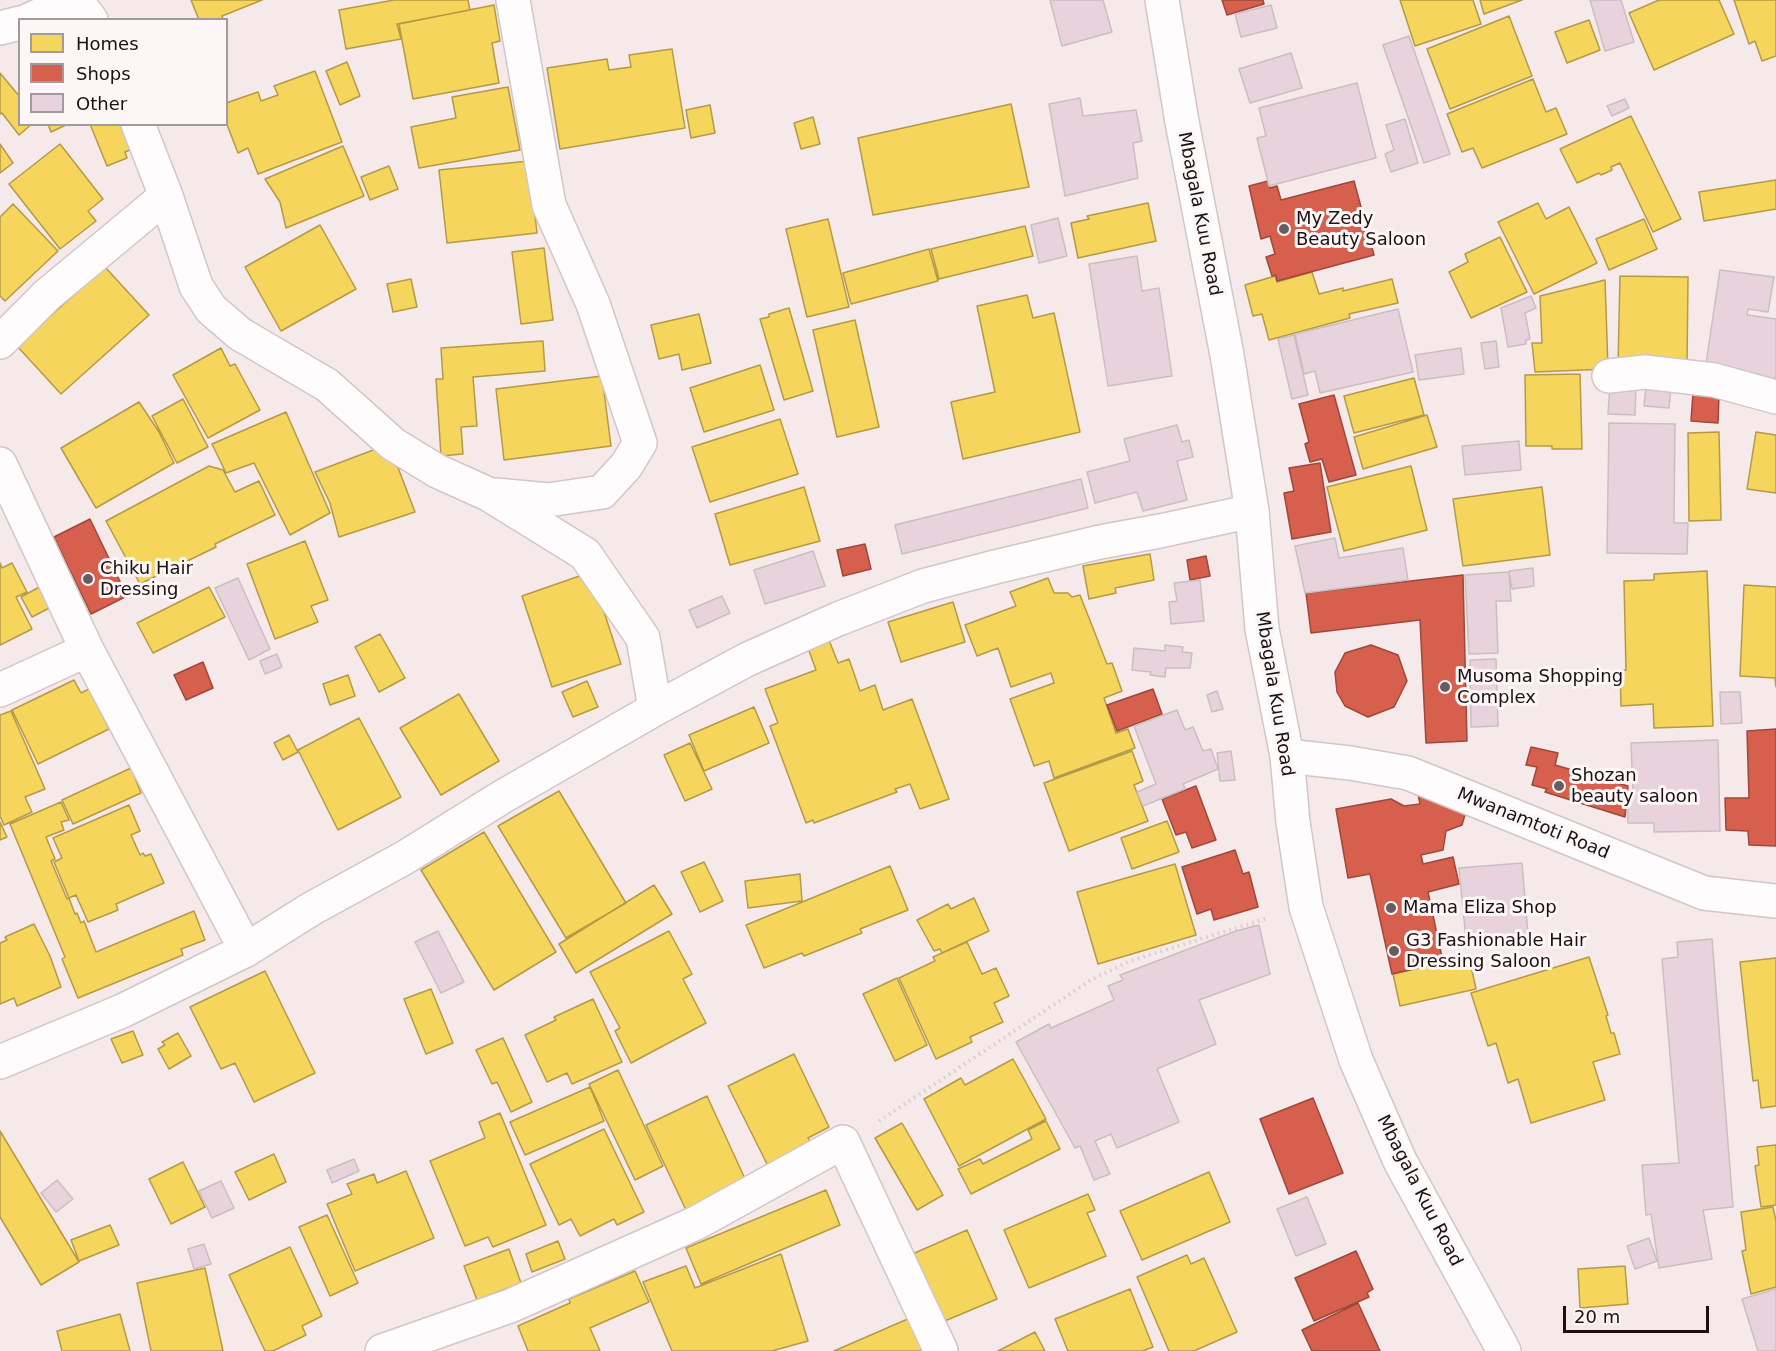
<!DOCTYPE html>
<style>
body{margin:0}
#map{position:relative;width:1776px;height:1351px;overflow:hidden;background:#f6e9ea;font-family:"DejaVu Sans",sans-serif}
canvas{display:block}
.legend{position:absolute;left:18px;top:18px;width:210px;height:108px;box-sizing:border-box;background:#fcf6f6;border:2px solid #a29a9b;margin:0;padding:8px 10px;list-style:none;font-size:18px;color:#1b1112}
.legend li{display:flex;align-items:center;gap:12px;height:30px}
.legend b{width:30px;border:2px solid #a29a9b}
.scale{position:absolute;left:1563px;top:1306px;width:146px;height:27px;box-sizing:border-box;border:3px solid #1b1112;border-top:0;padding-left:8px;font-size:18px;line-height:21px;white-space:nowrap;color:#1b1112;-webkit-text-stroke:4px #fcf6f6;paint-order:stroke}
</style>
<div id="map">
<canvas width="1776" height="1351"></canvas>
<ul class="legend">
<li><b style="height:16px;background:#f6d55c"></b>Homes</li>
<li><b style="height:16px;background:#d6604d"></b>Shops</li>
<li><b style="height:16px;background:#e8d3dc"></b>Other</li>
</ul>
<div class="scale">20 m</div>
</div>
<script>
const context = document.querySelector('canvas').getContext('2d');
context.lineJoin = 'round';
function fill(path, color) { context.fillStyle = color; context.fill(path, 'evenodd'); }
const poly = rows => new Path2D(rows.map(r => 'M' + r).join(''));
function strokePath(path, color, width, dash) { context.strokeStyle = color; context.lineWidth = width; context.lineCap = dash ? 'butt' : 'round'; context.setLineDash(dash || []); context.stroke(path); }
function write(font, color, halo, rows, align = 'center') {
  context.font = font + ' "DejaVu Sans",sans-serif'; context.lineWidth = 6; context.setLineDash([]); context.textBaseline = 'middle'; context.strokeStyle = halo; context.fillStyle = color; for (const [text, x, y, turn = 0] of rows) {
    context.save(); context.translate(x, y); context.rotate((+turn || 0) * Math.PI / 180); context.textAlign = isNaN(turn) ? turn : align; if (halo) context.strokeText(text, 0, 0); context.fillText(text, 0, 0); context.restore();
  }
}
const homes = poly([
 [191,0,262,0,222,16,223,20,199,20,191,0],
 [394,0,468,0,470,10,397,24,401,39,346,49,339,10,394,0],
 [1400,0,1473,0,1481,24,1415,46,1400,0],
 [1480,0,1522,0,1484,14,1480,0],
 [1659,0,1719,0,1734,34,1654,70,1629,13,1659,0],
 [1734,0,1776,0,1776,56,1762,61,1755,41,1749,44,1734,0],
 [494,5,500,41,492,43,499,83,413,99,399,24,494,5],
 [1509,16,1532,76,1450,109,1427,49,1509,16],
 [1589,20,1600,50,1567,63,1555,32,1589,20],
 [672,49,685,128,560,149,547,68,607,59,609,70,631,67,629,55,672,49],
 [347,62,360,96,340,105,326,71,347,62],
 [315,71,342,142,258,174,248,148,238,153,226,122,226,103,258,92,261,101,278,95,274,86,315,71],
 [0,73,20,97,20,124,32,124,19,135,2,113,0,114,0,73],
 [1533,79,1546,112,1556,108,1567,134,1482,168,1473,148,1462,152,1447,114,1533,79],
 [508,87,520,150,419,168,411,127,456,118,452,97,508,87],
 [1011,104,1029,187,873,215,858,138,1011,104],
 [710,105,715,133,691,138,686,110,710,105],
 [1631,116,1681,219,1653,232,1620,163,1611,167,1612,170,1601,175,1599,173,1577,183,1560,149,1631,116],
 [813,117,820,144,801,149,794,123,813,117],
 [48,124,68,124,51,132,48,124],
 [90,124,129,124,138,146,125,152,127,158,107,166,90,124],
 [0,144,13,163,0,173,0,144],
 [60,144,103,199,88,211,96,221,60,249,9,184,60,144],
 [343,146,364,196,286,228,280,202,265,179,343,146],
 [529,161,537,233,447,243,439,170,529,161],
 [389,166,398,189,370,200,361,177,389,166],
 [1776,180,1776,209,1704,221,1699,192,1776,180],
 [1148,203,1156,241,1078,258,1071,223,1089,219,1087,216,1148,203],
 [1538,203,1546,219,1569,207,1597,263,1534,294,1498,222,1538,203],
 [13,204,58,251,5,301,0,296,0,217,13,204],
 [828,219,849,307,807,317,786,229,828,219],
 [1644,219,1657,249,1609,270,1596,239,1644,219],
 [320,225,356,289,281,331,245,267,320,225],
 [1025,226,1033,256,939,279,931,249,1025,226],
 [1500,237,1527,292,1471,318,1449,272,1468,262,1465,254,1500,237],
 [544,248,553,320,521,324,512,252,544,248],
 [929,249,938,281,851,304,843,273,929,249],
 [105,267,149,315,61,394,17,346,105,267],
 [1312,272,1319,294,1343,288,1343,291,1392,279,1398,303,1349,314,1350,318,1269,340,1262,314,1253,316,1245,285,1275,276,1277,282,1312,272],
 [1620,276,1688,277,1687,367,1618,366,1620,276],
 [411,279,417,307,393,312,387,284,411,279],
 [1605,280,1608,369,1535,372,1532,343,1542,343,1540,296,1605,280],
 [1027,295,1033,318,1054,313,1080,432,963,459,951,402,995,392,977,306,1027,295],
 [789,308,813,391,784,400,760,319,769,317,769,314,789,308],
 [699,314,711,363,682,370,679,354,659,359,651,325,699,314],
 [855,320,879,427,837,437,813,330,855,320],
 [543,341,545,371,473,377,477,426,461,427,463,454,441,456,436,379,443,379,441,348,543,341],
 [221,348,230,366,235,364,260,410,208,438,173,375,221,348],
 [760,365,774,410,704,432,690,388,760,365],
 [1580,374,1582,449,1552,449,1552,446,1526,446,1525,375,1580,374],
 [602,376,611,446,504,460,496,389,602,376],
 [1414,378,1424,415,1354,433,1344,396,1414,378],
 [183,399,208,447,177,463,152,416,183,399],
 [139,402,159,432,174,463,96,508,61,448,139,402],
 [286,412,330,513,290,535,254,463,226,473,212,444,286,412],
 [1427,415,1437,447,1363,469,1354,437,1427,415],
 [780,419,798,474,710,502,692,447,780,419],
 [1719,432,1721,520,1689,521,1688,433,1719,432],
 [1756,432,1776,435,1776,493,1747,489,1756,432],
 [389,444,415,512,339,537,330,503,315,472,389,444],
 [209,466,223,470,235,492,259,481,275,515,215,544,216,547,140,584,106,521,209,466],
 [1411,466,1427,530,1344,551,1327,487,1411,466],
 [804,487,820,541,730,565,715,514,804,487],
 [1542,487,1550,555,1463,566,1453,499,1542,487],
 [305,541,328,600,311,606,318,622,275,639,247,564,305,541],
 [1150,554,1154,580,1115,588,1116,593,1089,599,1083,566,1150,554],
 [0,563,2,568,12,563,27,592,16,597,32,629,0,645,0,563],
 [1707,571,1713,726,1654,728,1653,704,1621,706,1620,670,1626,670,1624,581,1654,580,1654,574,1707,571],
 [591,572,621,664,552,687,522,596,591,572],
 [1048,578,1054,593,1068,593,1072,597,1080,595,1107,664,1112,663,1122,691,1104,698,1116,733,1128,729,1135,748,1054,778,1049,761,1034,766,1010,699,1054,683,1051,673,1011,687,998,648,977,656,965,625,1016,606,1010,592,1048,578],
 [45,584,55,605,32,617,21,597,45,584],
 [1744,585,1776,587,1776,687,1775,678,1740,676,1744,585],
 [209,587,225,617,153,653,137,623,209,587],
 [953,602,965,642,901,662,888,622,953,602],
 [380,634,405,678,379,692,355,647,380,634],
 [829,640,838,663,849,659,860,691,875,685,883,710,912,699,949,799,920,809,910,784,895,789,897,792,814,823,813,820,806,823,770,726,778,723,765,689,816,670,808,648,829,640],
 [348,675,355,696,330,705,323,684,348,675],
 [74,680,81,693,89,689,109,729,38,764,12,710,74,680],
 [587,681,598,707,573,717,562,692,587,681],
 [459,694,499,761,441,795,400,728,459,694],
 [754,707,769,743,704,771,689,735,754,707],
 [11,711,45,789,25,797,32,812,4,825,0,816,0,715,11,711],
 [359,718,401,797,338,830,298,750,359,718],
 [289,735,298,752,283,760,274,743,289,735],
 [690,743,712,789,685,801,664,755,690,743],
 [1132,751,1143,781,1134,785,1148,821,1069,851,1044,783,1132,751],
 [131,768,141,793,73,824,62,800,131,768],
 [559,791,626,903,566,938,498,826,559,791],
 [61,802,69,820,61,822,64,830,46,837,55,859,51,861,67,899,69,898,75,914,77,913,81,923,84,921,96,952,194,911,205,940,181,949,183,955,78,998,62,959,65,957,10,824,61,802],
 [129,805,140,831,131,835,140,855,143,853,145,856,151,854,164,883,116,904,118,910,88,922,76,895,69,898,54,862,62,858,53,838,129,805],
 [1167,821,1179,852,1132,869,1121,838,1167,821],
 [0,822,7,837,0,840,0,822],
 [484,832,556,952,494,990,421,870,484,832],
 [704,862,723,901,700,912,681,872,704,862],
 [1175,864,1196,935,1098,964,1077,892,1175,864],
 [890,866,908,910,860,929,862,933,804,956,802,953,764,968,746,925,890,866],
 [800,874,802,901,748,908,745,881,800,874],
 [654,885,672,914,576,973,559,944,654,885],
 [974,898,989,931,942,953,940,949,934,951,917,920,948,904,951,909,974,898],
 [34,924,50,956,61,987,17,1006,14,998,0,1004,0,943,7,940,5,937,34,924],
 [669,931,692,974,683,979,706,1023,631,1063,615,1031,620,1028,590,972,669,931],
 [967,942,982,974,996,968,1009,996,994,1003,1003,1022,970,1037,972,1042,936,1059,899,978,935,961,933,957,967,942],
 [1469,957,1476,989,1400,1006,1393,974,1469,957],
 [1589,957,1608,1015,1606,1016,1611,1033,1614,1033,1620,1054,1593,1062,1605,1100,1531,1123,1518,1079,1508,1083,1496,1043,1488,1046,1471,993,1589,957],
 [1776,958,1776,1106,1761,1108,1758,1080,1753,1081,1740,962,1776,958],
 [265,971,315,1073,254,1102,235,1063,221,1069,190,1007,265,971],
 [897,978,927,1045,895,1061,863,994,897,978],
 [431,989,453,1043,426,1054,404,999,431,989],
 [593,999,622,1062,572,1084,567,1073,547,1082,525,1035,556,1020,554,1017,593,999],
 [133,1031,143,1055,122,1063,111,1039,133,1031],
 [178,1033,191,1056,169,1069,158,1049,165,1045,162,1042,178,1033],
 [503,1038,532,1102,511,1112,497,1082,492,1084,476,1050,503,1038],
 [794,1054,829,1127,808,1138,814,1149,770,1170,728,1086,794,1054],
 [1013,1059,1046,1119,959,1166,924,1099,961,1078,965,1085,1013,1059],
 [618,1070,663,1166,635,1180,589,1084,618,1070],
 [590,1087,604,1121,525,1155,510,1122,590,1087],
 [707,1096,746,1181,686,1210,646,1125,707,1096],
 [500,1113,546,1225,493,1247,488,1237,465,1246,430,1161,485,1138,479,1122,500,1113],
 [1046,1121,1060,1149,971,1194,958,1169,980,1159,983,1164,1032,1139,1028,1130,1046,1121],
 [902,1123,943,1195,917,1210,875,1138,902,1123],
 [604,1129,644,1212,617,1225,614,1219,580,1236,571,1219,559,1225,530,1164,604,1129],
 [0,1131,79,1262,41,1285,0,1217,0,1131],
 [1776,1145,1776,1205,1761,1207,1755,1166,1759,1165,1757,1147,1776,1145],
 [274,1154,286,1182,249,1200,235,1172,274,1154],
 [183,1162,205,1207,171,1224,149,1179,183,1162],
 [406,1171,434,1238,355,1271,327,1204,352,1194,347,1184,374,1174,377,1183,406,1171],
 [1209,1172,1230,1222,1142,1260,1120,1211,1209,1172],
 [826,1190,840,1225,701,1284,686,1248,826,1190],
 [1088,1194,1095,1210,1087,1213,1106,1256,1029,1288,1004,1230,1088,1194],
 [1773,1207,1776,1221,1776,1287,1751,1294,1742,1251,1746,1250,1741,1212,1773,1207],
 [327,1215,358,1283,330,1296,299,1227,327,1215],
 [110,1225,119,1245,79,1261,71,1240,110,1225],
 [967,1230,997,1299,940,1323,901,1259,967,1230],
 [558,1241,565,1259,532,1272,526,1254,558,1241],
 [290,1247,322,1316,302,1326,306,1335,273,1351,265,1351,229,1275,290,1247],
 [509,1249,521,1283,477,1300,464,1266,509,1249],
 [781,1254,808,1341,772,1351,672,1351,643,1282,686,1266,695,1288,781,1254],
 [1187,1255,1191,1264,1204,1258,1237,1332,1194,1351,1169,1351,1137,1277,1187,1255],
 [1625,1266,1628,1304,1580,1308,1578,1269,1625,1266],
 [205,1268,223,1351,151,1351,137,1283,205,1268],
 [635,1271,649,1302,590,1328,600,1351,528,1351,518,1326,570,1303,569,1299,635,1271],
 [1130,1289,1153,1347,1143,1351,1068,1351,1055,1319,1130,1289],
 [120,1314,130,1351,62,1351,57,1331,120,1314],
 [910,1318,923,1351,834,1351,910,1318],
 [1035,1332,1045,1351,998,1351,1035,1332]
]);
fill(homes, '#f6d55c');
strokePath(homes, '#b49a46', 1.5);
const shops = poly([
 [1222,0,1263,0,1264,4,1227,15,1222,0],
 [1268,181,1270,188,1277,186,1281,200,1354,181,1374,255,1277,281,1276,275,1272,276,1266,257,1275,254,1270,236,1261,239,1249,186,1268,181],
 [1693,393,1719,395,1718,423,1691,421,1693,393],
 [1334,395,1356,475,1329,482,1322,459,1310,462,1305,444,1309,442,1299,404,1334,395],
 [1320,463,1331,532,1292,539,1284,493,1294,491,1289,468,1320,463],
 [90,519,127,596,91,614,54,537,90,519],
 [865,544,871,569,843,576,837,550,865,544],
 [1206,556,1210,576,1190,580,1187,560,1206,556],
 [1463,575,1467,741,1426,743,1420,620,1311,633,1306,593,1463,575],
 [1371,645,1398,655,1407,681,1394,707,1368,717,1345,706,1337,692,1335,672,1345,653,1371,645],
 [203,662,213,688,186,700,174,675,203,662],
 [1153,689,1162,714,1117,731,1107,705,1153,689],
 [1776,729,1776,846,1749,845,1748,831,1726,830,1725,798,1749,798,1747,731,1776,729],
 [1531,747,1558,753,1555,765,1628,786,1625,817,1545,792,1547,789,1532,785,1537,767,1526,765,1531,747],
 [1196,786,1216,840,1192,848,1186,832,1176,835,1162,799,1196,786],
 [1418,794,1466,811,1462,825,1446,831,1443,850,1421,855,1423,864,1453,857,1459,884,1428,892,1443,962,1392,974,1370,874,1348,878,1336,809,1391,799,1404,806,1420,804,1418,794],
 [1235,850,1243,874,1249,872,1258,907,1214,920,1211,909,1197,914,1182,867,1235,850],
 [1313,1098,1343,1173,1289,1194,1260,1119,1313,1098],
 [1356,1251,1373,1289,1367,1293,1369,1297,1314,1321,1295,1278,1356,1251],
 [1358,1303,1380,1351,1312,1351,1302,1330,1358,1303]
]);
fill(shops, '#d6604d');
strokePath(shops, '#9e483b', 1.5);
const building = poly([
 [1050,0,1103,0,1112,32,1062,46,1050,0],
 [1590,0,1621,0,1634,42,1605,51,1590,0],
 [1271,5,1277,28,1241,37,1235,14,1271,5],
 [1409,36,1450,154,1424,163,1383,45,1409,36],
 [1291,53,1302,88,1250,103,1239,69,1291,53],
 [1357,83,1376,158,1269,186,1257,138,1266,136,1259,108,1357,83],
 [1080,98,1083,116,1136,110,1142,141,1133,143,1138,178,1065,196,1049,104,1080,98],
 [1625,99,1629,108,1612,116,1607,106,1625,99],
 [1405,119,1418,163,1391,172,1385,154,1394,150,1386,125,1405,119],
 [1058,218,1067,256,1039,263,1031,225,1058,218],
 [1137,256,1142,291,1159,288,1172,376,1108,386,1089,264,1137,256],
 [1720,270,1774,277,1768,312,1748,309,1747,315,1776,319,1776,380,1705,370,1720,270],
 [1531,296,1536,308,1525,313,1530,339,1526,340,1526,344,1508,347,1501,308,1531,296],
 [1398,309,1413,372,1320,393,1315,371,1304,374,1295,334,1398,309],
 [1294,335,1308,395,1292,399,1278,339,1294,335],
 [1496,341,1499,367,1485,369,1481,343,1496,341],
 [1461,348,1464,374,1419,380,1415,355,1461,348],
 [1610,385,1636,386,1635,415,1608,414,1610,385],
 [1646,387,1671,388,1669,408,1644,406,1646,387],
 [1609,423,1675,424,1674,523,1688,523,1687,554,1607,553,1609,423],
 [1177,425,1182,442,1189,440,1193,457,1177,461,1187,500,1143,511,1137,492,1095,503,1087,472,1130,461,1124,439,1177,425],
 [1519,441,1521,470,1465,475,1462,446,1519,441],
 [1081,479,1088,508,902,554,895,525,1081,479],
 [1335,538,1339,558,1403,548,1408,580,1305,593,1295,546,1335,538],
 [813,551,825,586,765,604,754,570,813,551],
 [1533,568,1534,586,1512,589,1509,571,1533,568],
 [1509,572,1511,601,1496,601,1498,653,1469,654,1465,575,1509,572],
 [238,578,270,649,249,660,215,588,238,578],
 [1200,580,1204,621,1171,624,1169,602,1177,601,1174,583,1200,580],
 [722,596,730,613,697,628,689,610,722,596],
 [1165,645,1183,647,1182,652,1192,653,1190,668,1166,668,1165,677,1150,675,1151,672,1132,670,1134,648,1165,651,1165,645],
 [277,654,282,667,265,674,260,661,277,654],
 [1496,659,1498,726,1471,727,1470,660,1496,659],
 [1217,691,1223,709,1212,712,1207,695,1217,691],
 [1720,692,1740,692,1742,723,1721,724,1720,692],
 [1177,710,1185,730,1193,727,1203,751,1211,749,1218,769,1183,784,1185,789,1143,806,1137,792,1156,784,1134,726,1177,710],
 [1718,740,1720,831,1654,832,1654,823,1628,823,1627,792,1633,792,1631,743,1718,740],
 [1231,751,1235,780,1220,781,1217,753,1231,751],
 [1522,863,1528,934,1466,940,1459,868,1522,863],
 [1259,925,1270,974,1199,1000,1216,1044,1157,1069,1179,1122,1117,1148,1111,1134,1095,1141,1110,1174,1094,1180,1080,1146,1075,1148,1016,1042,1049,1024,1051,1028,1114,1000,1108,986,1123,980,1120,975,1236,931,1259,925],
 [438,931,464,982,441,993,415,942,438,931],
 [1712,939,1733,1207,1703,1210,1712,1259,1659,1268,1651,1214,1646,1215,1642,1165,1679,1163,1662,959,1678,957,1677,942,1712,939],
 [354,1159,359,1171,332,1183,327,1170,354,1159],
 [57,1180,73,1199,56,1212,41,1193,57,1180],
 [221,1181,234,1208,212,1218,199,1191,221,1181],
 [1307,1197,1326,1244,1296,1256,1277,1209,1307,1197],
 [1649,1238,1657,1261,1635,1269,1627,1246,1649,1238],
 [204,1244,211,1264,194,1269,188,1249,204,1244],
 [1776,1289,1776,1351,1758,1351,1742,1299,1776,1289]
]);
fill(building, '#e8d3dc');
strokePath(building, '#c9bfc1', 1.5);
const street = poly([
 [29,20,70,2,75,2,80,6,91,20],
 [0,28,20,23],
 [138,124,166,196,196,286,211,309,240,334,327,385,393,444,437,471,488,494,585,554,643,638,655,709],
 [0,342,47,295,166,196],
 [1609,376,1645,372,1714,380,1776,397],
 [0,464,87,650,246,950],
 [496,495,548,500,602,492,626,466,640,443,593,304,549,205,513,0],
 [0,690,87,650],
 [1287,756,1350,763,1408,773,1704,893,1776,901],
 [0,1062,122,1011,246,950,311,909,404,858,502,797,655,709,748,659,838,619,923,586,995,567,1100,542,1160,531,1252,511],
 [382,1351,510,1306,696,1223,843,1142,941,1351]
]);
const secondary = poly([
 [1162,0,1182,122,1227,355,1252,511,1262,629,1287,756,1293,822,1306,907,1356,1060,1400,1161,1504,1351]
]);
strokePath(street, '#d2c6c7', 36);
strokePath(secondary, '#d2c6c7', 36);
strokePath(poly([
 [879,1121,1091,980,1130,961,1265,919]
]), '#d2cece', 4, [1.5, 4.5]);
strokePath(street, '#fefcfc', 33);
strokePath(secondary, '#fefcfc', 33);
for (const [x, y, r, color] of [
 [1284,229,6,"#685d5e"],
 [88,579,6,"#685d5e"],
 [1445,687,6,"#685d5e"],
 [1559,786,6,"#685d5e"],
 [1391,908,6,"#685d5e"],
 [1394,951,6,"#685d5e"]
]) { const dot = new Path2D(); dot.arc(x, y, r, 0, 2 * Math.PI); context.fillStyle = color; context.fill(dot); strokePath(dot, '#fcf6f6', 2); }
write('18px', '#1b1112', '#fcf6f6', [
 ["Mbagala Kuu Road",1199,214,79],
 ["Mbagala Kuu Road",1274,694,81],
 ["Mwanamtoti Road",1533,824,22],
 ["Mbagala Kuu Road",1419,1191,63]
]);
write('18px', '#1b1112', '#fcf6f6', [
 ["My Zedy",1296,219],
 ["Beauty Saloon",1296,240],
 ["Chiku Hair",100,569],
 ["Dressing",100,590],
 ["Musoma Shopping",1457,677],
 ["Complex",1457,698],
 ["Shozan",1571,776],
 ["beauty saloon",1571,797],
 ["Mama Eliza Shop",1403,908],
 ["G3 Fashionable Hair",1406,941],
 ["Dressing Saloon",1406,962]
], 'left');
</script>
